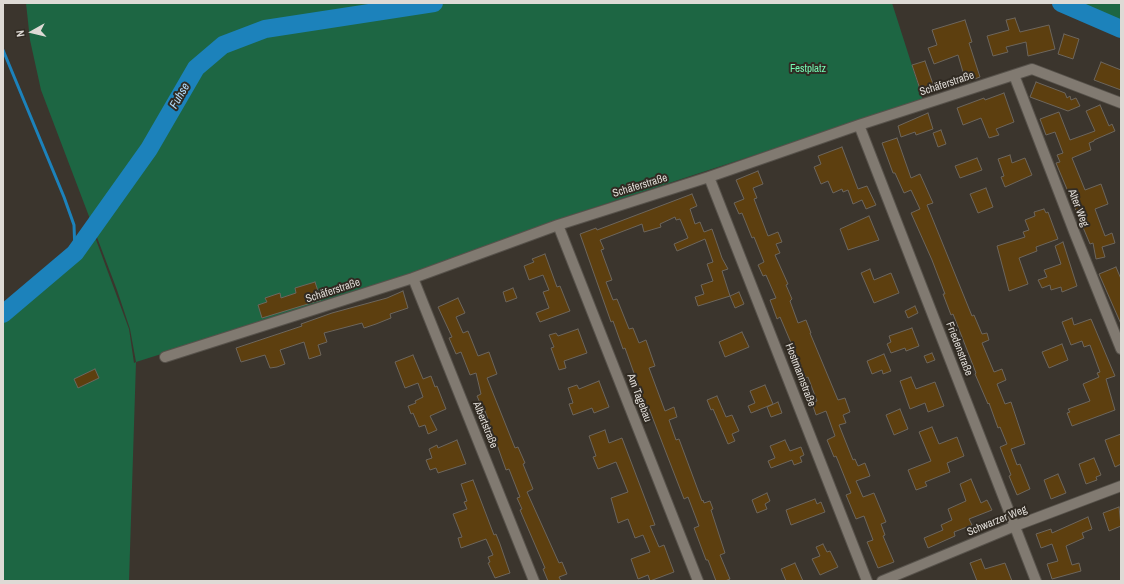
<!DOCTYPE html>
<meta charset="utf-8">
<style>
body{margin:0}
#map{position:relative;width:1124px;height:584px;overflow:hidden;background:#3b352d;font-family:"Archivo Narrow",sans-serif}
canvas{display:block}
.frame{position:absolute;inset:0;border:4px solid #dedad5;pointer-events:none}
.north{position:absolute;left:12px;top:12px;width:40px;height:40px;-webkit-text-stroke:3px #312b23;paint-order:stroke;rotate:262deg;font-size:11px;font-weight:700;line-height:16px;text-align:center;color:#dedad5}
.north::after{content:'';display:block;margin:auto;width:14px;height:18px;background:#dedad5;clip-path:polygon(50% 0,100% 100%,50% 72%,0 100%)}
</style>
<div id="map">
<canvas width="1124" height="584"></canvas>
<div class="frame"></div>
<div class="north">N</div>
</div>
<script>
const context = document.querySelector('canvas').getContext('2d');
context.lineJoin = 'round';
function fill(path, color) { context.fillStyle = color; context.fill(path, 'evenodd'); }
const poly = rows => new Path2D(rows.map(r => 'M' + r).join(''));
function strokePath(path, color, width, dash) { context.strokeStyle = color; context.lineWidth = width; context.lineCap = dash ? 'butt' : 'round'; context.setLineDash(dash || []); context.stroke(path); }
function write(font, color, halo, rows, align = 'center') {
  context.font = font + ' "Archivo Narrow",sans-serif'; context.lineWidth = 4; context.setLineDash([]); context.textBaseline = 'middle'; context.strokeStyle = halo; context.fillStyle = color; for (const [text, x, y, turn = 0] of rows) {
    context.save(); context.translate(x, y); context.rotate((+turn || 0) * Math.PI / 180); context.textAlign = isNaN(turn) ? turn : align; if (halo) context.strokeText(text, 0, 0); context.fillText(text, 0, 0); context.restore();
  }
}
fill(poly([
 [26,3,892,3,923,100,556,220,412,275,136,362,129,581,3,581,3,322,78,258,95,237,129,329,134,363,136,362,130,329,117,290,41,90,30,40],
 [1051,3,1121,3,1121,32,1120,31]
]), '#1d6643');
strokePath(poly([
 [3,50,64,197,74,225,75,253]
]), '#1c82bb', 3);
strokePath(poly([
 [1061,3,1121,29],
 [3,314,75,253,149,149,196,68,223,45,265,29,434,3]
]), '#1c82bb', 18);
const building = poly([
 [1015,18,1020,32,1049,25,1055,49,1028,56,1026,42,1006,47,1008,52,993,56,987,36,1009,30,1006,20,1015,18],
 [965,20,972,42,969,43,980,77,966,82,958,55,934,64,928,48,937,45,932,30,965,20],
 [1064,34,1079,39,1073,59,1058,54,1064,34],
 [925,61,933,84,920,89,912,65,925,61],
 [1101,62,1121,70,1121,90,1094,80,1101,62],
 [1036,82,1065,93,1067,98,1070,96,1071,100,1076,98,1080,106,1068,111,1030,97,1036,82],
 [1004,93,1014,122,996,129,999,135,989,138,981,118,963,125,957,108,984,98,985,100,1004,93],
 [1100,105,1109,126,1112,124,1115,131,1094,140,1094,141,1089,143,1091,150,1072,158,1085,190,1101,184,1108,204,1095,209,1105,236,1112,233,1115,243,1102,247,1105,257,1096,259,1093,243,1090,244,1056,163,1060,162,1057,155,1063,153,1055,132,1046,135,1040,119,1059,112,1070,140,1095,131,1086,111,1100,105],
 [928,113,933,129,916,135,915,132,901,137,898,126,928,113],
 [941,130,946,144,938,147,933,133,941,130],
 [897,138,911,178,920,174,933,203,927,205,972,316,974,315,982,334,987,333,989,340,982,343,994,372,1002,369,1006,380,997,384,1005,404,1011,402,1025,444,1011,449,1017,465,1020,464,1030,489,1017,495,1009,476,1011,475,1000,447,1007,444,1000,427,998,428,989,403,988,404,975,374,976,373,953,314,951,315,943,294,945,294,932,260,911,213,920,209,911,190,904,193,895,173,893,173,882,143,897,138],
 [842,147,858,189,867,186,876,205,866,209,862,200,853,204,848,190,843,192,842,189,833,193,828,181,821,184,814,167,821,164,818,156,842,147],
 [1010,155,1012,163,1025,158,1032,175,1005,187,1001,177,1004,176,998,159,1010,155],
 [977,158,982,170,960,178,955,166,977,158],
 [758,171,763,184,753,188,757,198,754,199,768,236,778,232,782,242,776,244,780,253,775,255,788,284,786,285,792,299,790,301,798,323,806,320,811,333,810,333,838,400,845,398,850,412,843,415,846,423,839,425,853,460,855,459,858,466,865,463,870,476,856,481,863,497,874,493,886,522,881,524,885,535,883,536,894,562,878,568,867,542,873,540,864,516,856,519,846,495,851,493,836,456,834,457,827,440,835,436,826,411,816,415,812,403,817,401,808,377,806,378,780,317,777,319,770,300,776,298,766,275,763,276,758,265,764,262,754,237,752,238,742,213,739,214,734,203,744,199,736,180,758,171],
 [986,188,993,207,978,213,970,194,986,188],
 [692,194,697,206,690,209,695,224,700,222,704,232,712,229,722,258,728,269,722,271,730,296,698,306,695,297,704,294,701,285,713,281,707,264,713,262,705,239,677,251,674,244,688,238,680,219,676,220,675,217,660,224,661,227,644,232,642,224,600,240,604,249,601,250,612,280,606,282,613,300,617,299,629,329,633,328,639,343,646,340,655,366,649,368,665,411,674,407,677,417,669,420,676,440,679,439,702,501,703,500,704,503,710,501,713,509,711,510,725,553,720,555,730,579,725,581,716,581,708,560,706,560,694,528,699,526,688,497,684,499,648,406,646,407,625,348,623,349,613,321,611,322,580,234,596,228,597,230,692,194],
 [1044,209,1046,213,1048,212,1058,239,1036,247,1037,251,1019,258,1028,284,1009,291,997,246,1025,237,1023,232,1029,230,1025,220,1035,216,1034,212,1044,209],
 [869,216,879,240,848,250,840,229,869,216],
 [1063,242,1077,286,1062,292,1061,287,1051,290,1050,285,1042,288,1038,280,1047,277,1044,270,1061,264,1055,246,1063,242],
 [545,254,557,287,560,286,570,311,540,322,536,313,549,308,543,292,549,290,543,275,529,280,524,266,534,262,532,259,545,254],
 [1116,267,1121,279,1121,324,1099,274,1116,267],
 [870,269,874,280,891,273,899,293,874,303,861,273,870,269],
 [315,282,321,300,262,318,258,305,267,302,265,298,280,293,281,298,296,293,295,288,315,282],
 [513,288,517,298,506,302,503,292,513,288],
 [403,291,408,308,390,314,391,318,376,324,364,328,362,323,324,333,327,342,318,345,321,355,309,359,304,342,280,350,285,364,277,367,270,368,265,355,241,362,236,348,302,326,301,324,332,313,387,298,403,291],
 [739,292,744,304,735,308,730,296,739,292],
 [458,298,465,313,456,317,463,333,468,331,478,356,489,352,497,374,487,378,515,448,518,447,525,463,523,464,533,489,527,492,559,563,562,562,567,574,559,577,561,581,548,581,543,569,545,568,520,510,522,509,517,498,520,497,509,469,506,470,485,411,484,412,477,396,481,394,476,373,470,375,461,352,456,354,449,338,452,337,438,307,458,298],
 [915,306,918,313,908,318,905,311,915,306],
 [1072,318,1074,325,1091,319,1115,376,1106,379,1115,410,1072,426,1067,413,1070,412,1068,409,1090,401,1083,384,1099,377,1097,373,1100,372,1090,345,1084,347,1082,341,1071,345,1062,322,1072,318],
 [912,328,919,346,906,351,905,348,891,353,887,344,891,342,889,336,912,328],
 [578,329,587,353,564,361,566,368,559,370,551,348,554,347,549,335,556,333,558,336,578,329],
 [742,332,749,347,725,357,719,342,742,332],
 [1062,344,1068,360,1049,368,1042,352,1062,344],
 [932,353,935,360,927,363,924,356,932,353],
 [884,354,891,371,883,374,882,370,872,374,867,361,884,354],
 [413,355,423,379,431,376,435,387,437,386,446,409,430,416,437,430,428,434,425,425,419,427,413,413,411,414,408,406,416,403,415,401,423,397,418,383,405,388,395,362,413,355],
 [95,369,99,378,78,388,74,379,95,369],
 [911,377,916,389,935,382,944,406,928,412,925,403,910,409,900,381,911,377],
 [599,381,609,407,594,413,592,408,573,415,569,404,573,403,568,388,577,385,579,389,599,381],
 [765,385,773,404,751,413,748,406,755,403,750,391,765,385],
 [717,396,726,417,732,415,739,431,732,434,735,441,728,444,713,409,711,410,707,400,717,396],
 [778,402,782,413,771,417,767,407,778,402],
 [900,409,908,429,894,435,886,415,900,409],
 [932,427,939,444,957,437,964,456,947,463,950,472,925,482,927,486,916,490,908,470,931,461,919,432,932,427],
 [605,430,609,443,622,438,655,525,650,526,659,547,664,545,674,572,650,581,648,575,638,579,631,559,650,552,643,535,635,538,628,519,618,523,611,498,628,492,616,462,598,469,593,457,596,456,589,436,605,430],
 [1121,434,1121,464,1115,467,1105,440,1121,434],
 [457,440,466,464,438,473,436,468,430,470,426,460,432,458,429,449,437,445,438,448,457,440],
 [785,440,790,451,801,447,804,455,800,457,802,462,794,465,792,460,771,468,768,461,775,458,770,446,785,440],
 [1094,458,1101,475,1096,477,1097,480,1086,484,1079,464,1094,458],
 [1058,474,1066,493,1051,499,1044,480,1058,474],
 [971,479,981,503,987,500,992,510,969,519,972,525,954,532,955,536,928,548,924,538,943,530,941,525,952,520,948,509,966,501,960,484,971,479],
 [473,480,494,535,496,534,500,544,510,573,495,578,488,563,490,562,488,557,493,555,486,539,461,548,458,538,462,537,453,514,467,509,464,502,467,501,461,484,473,480],
 [767,493,770,501,765,504,767,509,757,513,752,500,767,493],
 [815,499,817,504,821,502,825,512,791,525,786,510,815,499],
 [1119,507,1121,526,1109,531,1103,513,1119,507],
 [1088,517,1092,529,1082,533,1084,538,1066,546,1072,565,1079,563,1081,571,1052,579,1047,564,1058,561,1052,544,1041,548,1036,534,1051,529,1052,533,1088,517],
 [823,544,827,552,830,551,838,567,820,575,812,559,820,556,816,547,823,544],
 [981,559,985,569,1005,563,1012,581,977,581,970,563,981,559],
 [795,563,803,581,786,581,781,569,795,563]
]);
fill(building, '#5d3f0f');
strokePath(building, '#6d665d', 1);
const minor = poly([
 [1014,75,1075,234,1121,349],
 [859,125,1036,581],
 [709,177,867,581],
 [558,225,698,581],
 [413,278,534,581],
 [165,357,413,278,558,225,709,177,859,125,1032,69,1121,103],
 [882,581,1015,526,1121,486]
]);
strokePath(minor, '#57524b', 12);
strokePath(minor, '#817a71', 10);
write('11px', '#75fab4', '#312b23', [
 ["Festplatz",808,69]
]);
write('11px', '#dedad5', '#312b23', [
 ["Schäferstraße",947,84,-18],
 ["Schäferstraße",640,186,-17],
 ["Alter Weg",1078,208,69],
 ["Schäferstraße",333,291,-18],
 ["Friedenstraße",959,349,69],
 ["Hostmannstraße",800,375,69],
 ["Am Tagebau",639,398,69],
 ["Albertstraße",485,425,68],
 ["Schwarzer Weg",997,521,-22]
]);
write('italic 12px', '#afd9f8', '#312b23', [
 ["Fuhse",180,96,-60]
]);
</script>
